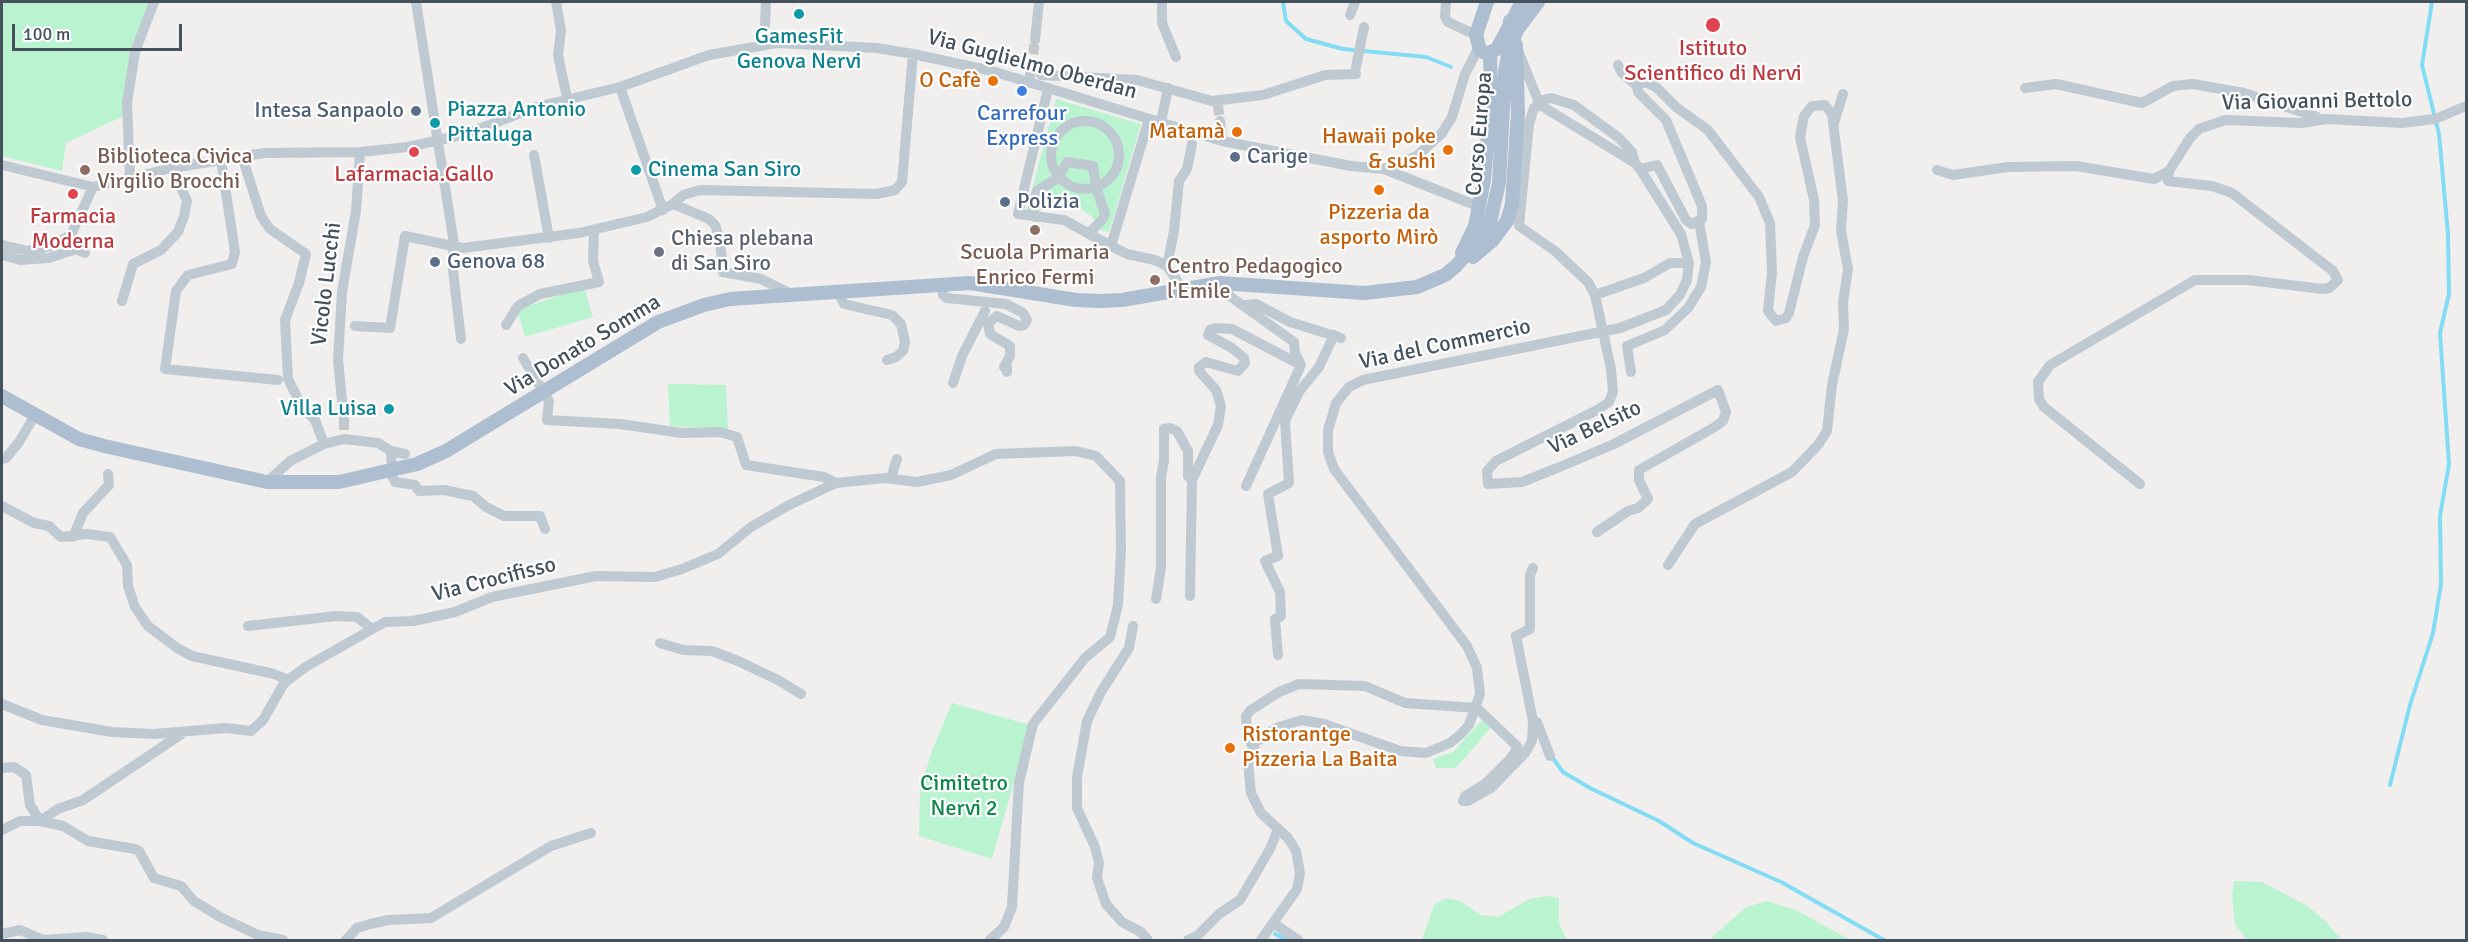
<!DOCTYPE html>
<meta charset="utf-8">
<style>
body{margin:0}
#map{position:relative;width:2468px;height:942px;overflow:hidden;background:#f1eeee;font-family:Signika,sans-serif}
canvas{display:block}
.frame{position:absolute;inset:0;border:3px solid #45525e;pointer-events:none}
.scale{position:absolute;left:12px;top:24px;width:170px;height:27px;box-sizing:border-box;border:3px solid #45525e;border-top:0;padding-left:8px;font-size:18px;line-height:21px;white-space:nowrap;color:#45525e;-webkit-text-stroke:4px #fff;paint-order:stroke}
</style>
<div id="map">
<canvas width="2468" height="942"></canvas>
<div class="frame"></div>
<div class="scale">100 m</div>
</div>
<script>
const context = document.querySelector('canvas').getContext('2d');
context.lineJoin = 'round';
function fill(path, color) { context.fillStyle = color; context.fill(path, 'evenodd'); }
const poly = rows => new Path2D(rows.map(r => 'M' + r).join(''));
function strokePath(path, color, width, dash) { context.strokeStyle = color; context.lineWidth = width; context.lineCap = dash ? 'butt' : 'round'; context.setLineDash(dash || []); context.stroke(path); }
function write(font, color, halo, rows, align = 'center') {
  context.font = font + ' Signika,sans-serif'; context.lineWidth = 4.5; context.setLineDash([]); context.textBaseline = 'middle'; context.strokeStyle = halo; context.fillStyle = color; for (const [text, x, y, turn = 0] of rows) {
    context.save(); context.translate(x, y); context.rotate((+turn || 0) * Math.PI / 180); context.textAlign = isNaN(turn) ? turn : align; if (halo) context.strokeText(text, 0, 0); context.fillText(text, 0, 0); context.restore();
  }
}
fill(poly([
 [2,2,148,2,149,9,123,116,66,143,62,171,2,156],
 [1056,99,1141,124,1109,232,1101,230,1091,216,1077,206,1052,204,1033,214,1026,212],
 [584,287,593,317,525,337,517,310],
 [668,384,726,385,728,429,670,426],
 [952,703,1030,725,992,859,919,836,920,790,932,751],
 [1483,719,1493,725,1456,768,1436,768,1433,759,1453,752],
 [2234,881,2262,882,2306,905,2327,922,2341,940,2247,940,2235,924,2232,896],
 [1548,896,1559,898,1559,924,1567,940,1422,940,1434,905,1446,898,1460,901,1481,915,1498,917,1529,899],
 [1767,901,1796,910,1850,940,1709,940,1746,907]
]), '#b9f3d0');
strokePath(poly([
 [1283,2,1286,21,1306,39,1343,49,1426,57,1451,67],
 [1552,757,1563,772,1590,788,1659,821,1693,843,1781,882,1884,940],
 [2390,785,2410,705,2433,633,2441,584,2440,516,2449,464,2440,333,2449,294,2448,234,2439,134,2422,65,2432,2],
 [1275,934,1287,940]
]), '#82dcf4', 4);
strokePath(poly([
 [1031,69,1035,40],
 [1218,105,1220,121],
 [344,420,344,439]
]), '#c6c7ca', 10, [10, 5]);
strokePath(poly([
 [416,2,454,244,452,262,461,339],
 [556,2,561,31,558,55,567,98],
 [1162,2,1162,23,1176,57],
 [1446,2,1445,17,1448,22,1476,35],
 [1350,15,1355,2],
 [1035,40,1039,2],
 [764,45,766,2],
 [1618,65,1622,73,1637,86],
 [1356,67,1364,27],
 [1041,75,1137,80,1212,101,1263,95,1325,75,1356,74],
 [1029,83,1031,69],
 [620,87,663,210],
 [2025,88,2056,84,2142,103,2173,86,2193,84,2244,93,2317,117],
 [1048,89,1018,214,1064,220,1111,246,1149,119],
 '1051 155a34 34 0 1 1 68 0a34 34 0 1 1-68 0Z',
 [1220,121,1222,141],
 [1161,122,1168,88],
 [1834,123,1843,94],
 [534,155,549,238],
 [242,156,261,216,270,229,306,254,299,283,285,320,288,379,301,405,315,420,324,444,290,461,267,482],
 [221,160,235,252,232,264,188,275,176,291,165,369,278,380],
 [2,165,93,187,172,168,264,153,360,152,408,147,466,134,536,107,620,87,709,55,777,43,877,48,913,54,992,71,1222,141,1351,166,1384,169,1417,156,1442,133,1452,117,1465,74,1479,47],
 [1384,169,1475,205],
 [1640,169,1657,165,1686,220,1692,224,1702,219,1702,206,1666,120,1638,92,1637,86,1646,82,1657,88,1676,107,1708,130,1759,197,1770,223,1772,272,1768,311,1776,321,1786,318,1789,313,1803,257,1815,225,1814,200,1800,137,1804,116,1812,106,1825,105,1832,114,1843,201,1841,231,1848,269,1843,302,1844,329,1832,385,1827,431,1818,445,1792,472,1695,524,1668,565],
 [1937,170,1953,175,2008,167,2076,166,2154,179,2169,171],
 [130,179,127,103,135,52,154,2],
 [673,204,709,219,715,225,720,240,723,272,761,279,791,294],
 [1035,217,1033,205,1037,191,1059,177,1067,162,1093,166,1096,188,1105,213,1103,219,1090,232],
 [2,245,28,251,51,246,71,235,93,187],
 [3,245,3,255,20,260,49,258,76,249,85,253],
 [1111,246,1127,254,1155,260,1167,266,1182,288],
 [1167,266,1174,231,1179,181,1187,169,1192,144],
 [943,284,943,295,947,298,1006,304,1023,313,1027,320,1024,325,1019,326,997,316,988,323,990,334,1010,346,1010,356,1004,367,1007,368,1007,372],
 [837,290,844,304,892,315,901,324,905,342,903,351,896,357,887,360],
 [1595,295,1644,278,1670,263,1689,263],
 [122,301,133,264,161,250,178,232,184,216,187,201,172,168],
 [1246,305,1256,304,1290,322,1341,338],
 [506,325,518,306,540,294,599,282,593,261,594,230],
 [355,326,390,328,405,236,463,248,579,233,647,217,673,204,683,195,700,190,877,194,895,190,902,182,913,54],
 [523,358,549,401,547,420,620,424,682,433,720,432,737,437,746,465,824,477,836,483],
 [1631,372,1627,346,1665,330,1688,308,1701,287,1706,262,1699,222],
 [953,383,962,356,985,311],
 [344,420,338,360,342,292,356,211,360,152],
 [324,444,344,439,378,443,391,451,392,470],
 [391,451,405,454],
 [2,459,6,458,19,442,35,415],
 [390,471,395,482,415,485,419,491,444,490,473,496,486,507,504,516,540,516,545,529],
 [891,478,897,459],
 [2140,484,2044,407,2039,399,2038,382,2050,365,2195,280,2248,280,2323,289,2329,288,2338,280,2333,271,2232,193,2212,186,2168,181,2169,171,2190,138,2199,129,2225,120,2302,123,2326,119,2402,123,2435,119,2466,106],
 [1246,486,1301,365],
 [2,506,34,523,49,526,61,537,87,534,110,537,127,565,128,586,135,607,148,626,177,648,192,656,274,674,288,680],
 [1597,532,1628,511,1638,508,1648,499,1639,480,1639,470,1713,428,1723,421,1726,412,1718,390,1614,444,1562,466,1522,482,1488,484,1487,471,1496,461,1599,409,1609,402,1613,392,1611,369,1595,295,1588,282,1555,251,1519,226,1529,124,1534,108,1543,100,1551,98,1574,105,1619,138,1632,152,1635,163],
 [73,537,83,513,109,485,108,474],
 [1190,596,1192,480],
 [1156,599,1161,568,1161,477,1164,461,1164,429,1170,428,1177,431,1188,451,1188,476,1192,480,1218,425,1221,406,1216,390,1199,371,1199,367,1206,362,1238,371,1245,363,1244,358,1232,348,1208,335,1210,330,1215,328,1232,329,1301,365,1295,353,1294,342,1231,297,1220,283],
 [248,626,336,616,357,617,371,628],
 [1133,626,1129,648,1101,692,1087,721,1077,777,1077,808,1095,847,1099,863,1097,878,1106,904,1122,922,1141,932,1148,940],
 [660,643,683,650,712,651,738,661,778,680,801,694],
 [1278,655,1275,619,1281,616,1280,592,1265,561,1278,556,1268,494,1289,483,1285,421,1299,392,1319,367,1334,335],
 [2,704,42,720,112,732,154,734,226,728,251,731,263,720,283,685,288,680,307,666,385,622,413,621,455,612,492,597,596,576,655,577,682,569,718,554,751,527,789,505,836,483,885,478,917,482,951,475,996,454,1076,451,1096,456,1120,481,1121,550,1118,605,1110,637,1085,658,1033,724,1019,782,1012,907,1004,927,990,940],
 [1537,722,1550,756],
 [1253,748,1247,732,1246,716,1251,710,1279,692,1299,684,1365,686,1405,703,1477,708,1517,746,1517,749,1510,759,1485,784,1465,796,1463,801,1468,801,1491,788,1525,753,1532,741,1533,721,1516,636,1530,629,1530,575,1533,568],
 [2,768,14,767,26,775,30,805,40,821],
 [40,821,58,809,83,800,183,733],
 [2,830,20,821,40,821,63,826,88,841,135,849,139,851,154,878,181,886,194,901,220,917,258,935,283,940],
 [1273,923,1298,940],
 [2,934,20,930,44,940],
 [43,940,87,937,103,940],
 [346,940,357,928,370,924,388,920,431,918,551,846,591,833],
 [1188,940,1197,936,1219,914,1240,900,1270,849,1278,829],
 [1261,940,1297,889,1300,873,1296,851,1288,838,1261,813,1251,793,1248,763,1256,742,1276,728,1302,720,1324,724,1400,751,1426,753,1450,743,1461,734,1469,725,1480,694,1477,668,1467,646,1334,469,1328,452,1328,430,1336,403,1349,387,1363,380,1620,328,1666,310,1680,295,1687,280,1689,263,1681,234,1640,169,1635,163,1540,105,1517,48]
]), '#bec9d2', 10);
strokePath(poly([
 [1487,2,1476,35,1480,50,1487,54,1497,49,1522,2],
 [1462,253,1475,226,1484,180,1491,99,1490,54],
 [1473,257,1492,241,1507,221,1512,204,1518,113,1516,45,1512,38,1510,21],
 [2,396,79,439,104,446,267,482,339,482,417,464,446,451,658,322,704,305,730,299,970,283,1076,300,1099,301,1122,300,1220,283,1364,293,1417,287,1445,275,1456,266,1484,234,1490,222,1499,183,1505,71,1509,51,1517,30,1538,2]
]), '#acbed0', 14);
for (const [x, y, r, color] of [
 [799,14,6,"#0f9aa8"],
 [1713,25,8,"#e0444e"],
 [993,81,6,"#e8710a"],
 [1022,91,6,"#3f7fe0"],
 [416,111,6,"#5c6f8a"],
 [435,123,6,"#0f9aa8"],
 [1237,132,6,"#e8710a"],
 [1448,150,6,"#e8710a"],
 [414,152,6,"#e0444e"],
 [1235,157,6,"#5c6f8a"],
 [85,170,6,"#8d6e63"],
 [636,170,6,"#0f9aa8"],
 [1379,190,6,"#e8710a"],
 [73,194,6,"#e0444e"],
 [1005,202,6,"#5c6f8a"],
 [1035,230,6,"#8d6e63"],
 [659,252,6,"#6b7280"],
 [435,262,6,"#5c6f8a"],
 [1155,280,6,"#8d6e63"],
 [389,409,6,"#0f9aa8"],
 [1230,748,6,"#e8710a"]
]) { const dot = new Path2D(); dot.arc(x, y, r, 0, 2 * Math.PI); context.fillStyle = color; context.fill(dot); strokePath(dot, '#fff', 2); }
write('22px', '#0d838f', '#fff', [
 ["GamesFit",799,37,"center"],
 ["Genova Nervi",799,62,"center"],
 ["Piazza Antonio",447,110],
 ["Pittaluga",447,135],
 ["Cinema San Siro",648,170],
 ["Villa Luisa",377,409,"right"]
], 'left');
write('22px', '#be3a42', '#fff', [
 ["Istituto",1713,49],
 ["Scientifico di Nervi",1713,74],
 ["Lafarmacia.Gallo",414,175],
 ["Farmacia",73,217],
 ["Moderna",73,242]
]);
write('22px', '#45525e', '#fff', [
 ["Via Guglielmo Oberdan",1032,65,15],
 ["Via Giovanni Bettolo",2317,102,-1],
 ["Corso Europa",1480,134,-85],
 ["Vicolo Lucchi",327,284,-83],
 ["Via del Commercio",1445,345,-12],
 ["Via Donato Somma",583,346,-31],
 ["Via Belsito",1595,428,-25],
 ["Via Crocifisso",494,580,-14]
]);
write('22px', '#c56008', '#fff', [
 ["O Cafè",981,81],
 ["Matamà",1225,132],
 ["Hawaii poke",1436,137],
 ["& sushi",1436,162],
 ["Pizzeria da",1379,213,"center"],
 ["asporto Mirò",1379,238,"center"],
 ["Ristorantge",1242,735,"left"],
 ["Pizzeria La Baita",1242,760,"left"]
], 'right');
write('22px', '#4e5e75', '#fff', [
 ["Intesa Sanpaolo",404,111,"right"],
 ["Carige",1247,157],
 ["Polizia",1017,202],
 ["Genova 68",447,262]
], 'left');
write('22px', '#366cbe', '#fff', [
 ["Carrefour",1022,114],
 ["Express",1022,139]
]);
write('22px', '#785e54', '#fff', [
 ["Biblioteca Civica",97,157],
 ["Virgilio Brocchi",97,182],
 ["Scuola Primaria",1035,253,"center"],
 ["Enrico Fermi",1035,278,"center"],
 ["Centro Pedagogico",1167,267],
 ["l'Emile",1167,292]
], 'left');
write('22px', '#5b616d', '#fff', [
 ["Chiesa plebana",671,239],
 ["di San Siro",671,264]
], 'left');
write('22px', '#0e874b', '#fff', [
 ["Cimitetro",964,784],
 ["Nervi 2",964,809]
]);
</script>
